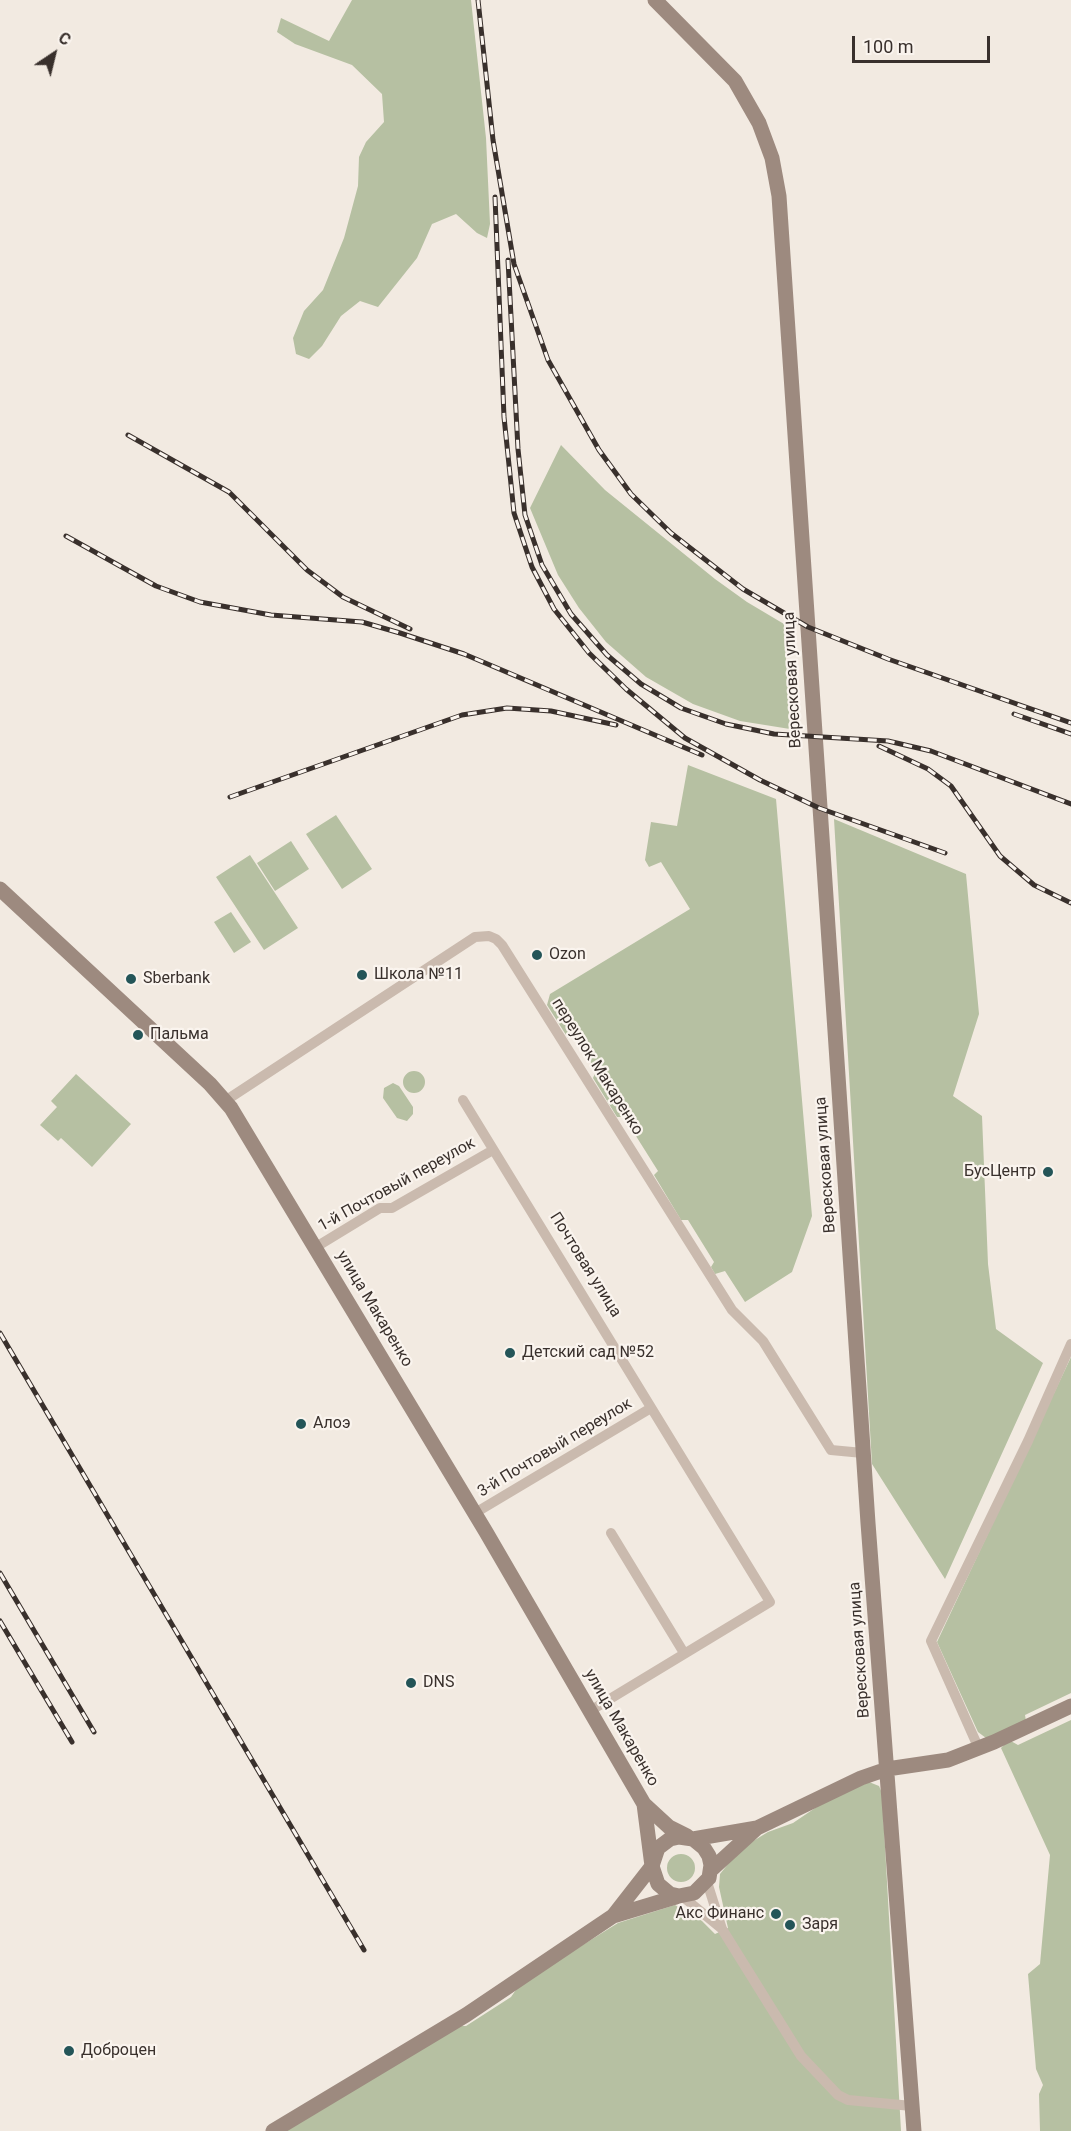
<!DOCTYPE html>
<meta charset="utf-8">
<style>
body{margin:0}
#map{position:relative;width:1071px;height:2131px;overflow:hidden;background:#f2eae1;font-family:Roboto,sans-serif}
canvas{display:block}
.north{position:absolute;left:24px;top:24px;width:60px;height:60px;-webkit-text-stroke:4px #faf4ee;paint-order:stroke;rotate:35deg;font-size:16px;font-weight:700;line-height:24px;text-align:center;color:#39302c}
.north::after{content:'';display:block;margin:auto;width:21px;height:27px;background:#39302c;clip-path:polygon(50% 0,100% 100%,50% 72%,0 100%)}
.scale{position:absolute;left:852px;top:36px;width:138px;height:27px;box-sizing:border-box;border:3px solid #39302c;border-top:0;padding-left:8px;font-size:18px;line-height:21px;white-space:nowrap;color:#39302c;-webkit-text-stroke:4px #faf4ee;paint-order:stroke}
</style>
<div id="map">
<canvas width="1071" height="2131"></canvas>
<div class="north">С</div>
<div class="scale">100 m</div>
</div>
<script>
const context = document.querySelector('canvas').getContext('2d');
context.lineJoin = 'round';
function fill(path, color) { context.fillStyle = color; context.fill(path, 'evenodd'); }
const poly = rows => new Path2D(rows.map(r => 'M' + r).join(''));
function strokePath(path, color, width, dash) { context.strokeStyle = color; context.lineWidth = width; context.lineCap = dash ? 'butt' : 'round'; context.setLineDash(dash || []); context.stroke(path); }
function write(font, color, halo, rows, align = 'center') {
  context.font = font + ' Roboto,sans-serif'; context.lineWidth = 4.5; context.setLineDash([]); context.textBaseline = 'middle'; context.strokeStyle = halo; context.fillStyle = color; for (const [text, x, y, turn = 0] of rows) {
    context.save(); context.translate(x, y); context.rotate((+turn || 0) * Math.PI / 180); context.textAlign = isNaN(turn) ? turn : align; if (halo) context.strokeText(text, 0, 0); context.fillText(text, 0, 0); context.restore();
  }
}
fill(poly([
 [352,0,471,0,486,138,490,224,487,238,477,233,456,214,432,224,417,258,378,307,360,301,341,316,322,346,309,359,296,354,293,338,304,311,323,290,344,238,358,186,359,157,366,142,384,122,382,94,352,65,295,44,277,32,281,18,329,41],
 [561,445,605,490,715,579,747,602,784,624,790,729,740,721,693,704,646,677,606,642,579,608,558,575,530,508],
 [688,765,776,799,812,1216,792,1272,745,1302,725,1271,715,1274,711,1267,714,1262,688,1220,681,1220,654,1175,658,1171,624,1117,617,1117,593,1078,596,1071,576,1037,568,1038,547,1005,550,994,690,909,661,862,649,867,645,860,651,822,677,826],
 [336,815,372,869,342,889,306,834],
 [834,819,966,874,979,1014,953,1096,982,1116,988,1264,996,1329,1043,1363,945,1579,872,1464],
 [291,841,309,869,275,891,257,863],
 [250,855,298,928,264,950,216,877],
 [231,912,251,942,234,953,214,922],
 '403 1082a11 11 0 1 1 22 0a11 11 0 1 1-22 0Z',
 [76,1074,131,1124,92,1167,61,1138,58,1141,40,1125,57,1107,51,1101],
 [393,1083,399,1086,413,1107,413,1114,407,1121,397,1118,383,1098,384,1088],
 [1071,1357,1071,1693,1025,1715,1026,1721,986,1738,978,1732,937,1642],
 [1071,1720,1071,2131,1040,2131,1039,2094,1043,2085,1036,2069,1028,1974,1040,1964,1050,1855,1001,1748,1009,1740,1018,1745],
 [869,1782,879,1786,882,1793,901,2131,282,2131,457,2026,466,2026,511,1997,520,1984,618,1923,675,1905,702,1921,715,1934,728,1928,719,1887,720,1874,740,1849,768,1832,793,1823,824,1802],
 '667 1868a14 14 0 1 1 28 0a14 14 0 1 1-28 0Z'
]), '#b6c0a2');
strokePath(poly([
 [463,1100,770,1602,590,1711],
 [225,1101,475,937,489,936,496,939,502,945,732,1310,763,1341,831,1450,863,1453],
 [316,1247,380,1208,392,1208,493,1150],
 [475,1513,651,1408],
 [611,1533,684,1653],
 [979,1749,931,1641,1028,1441,1071,1344],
 [707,1882,722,1929],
 [682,1896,722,1929,801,2056,838,2095,848,2100,912,2106]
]), '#cabaae', 10);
strokePath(poly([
 [655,0,735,81,759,123,772,158,779,196,868,1523,914,2131],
 [0,889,210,1084,231,1108,486,1532,644,1804,652,1866,613,1916,466,2015,273,2131],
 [644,1804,669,1827,687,1836],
 [693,1839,704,1848,709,1856,711,1865,709,1878,694,1893,679,1896,670,1894,658,1884,652,1866,658,1848,670,1839,679,1837,693,1839,757,1828,861,1778,887,1769,948,1760,994,1742,1071,1706],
 [711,1870,757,1828],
 [613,1916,679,1896]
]), '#9d8a7f', 15);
const rail = poly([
 [478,0,493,140,514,264,548,360,599,450,631,494,671,533,743,589,808,627,888,659,1071,723],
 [495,197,504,417,514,513,532,567,554,609,589,653,626,689,685,738,760,780,819,808,945,853],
 [508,260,518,449,525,515,542,565,571,614,607,655,641,684,681,708,726,724,774,734,888,741,931,751,1071,804],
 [128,435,229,492,307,570,343,597,410,629],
 [66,536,156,586,200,602,271,615,362,622,400,633,464,654,702,755],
 [1014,714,1071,734],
 [879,746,928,769,951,786,1000,856,1034,885,1071,903],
 [230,797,462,715,507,708,551,711,616,725],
 [0,1333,364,1950],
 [0,1573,94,1732],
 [0,1621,72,1742]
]);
strokePath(rail, '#39302c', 5);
strokePath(rail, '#faf4ee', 3, [9]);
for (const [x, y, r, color] of [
 [537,955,6,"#245558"],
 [362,975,6,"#245558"],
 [131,979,6,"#245558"],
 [138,1035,6,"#245558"],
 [1048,1172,6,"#245558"],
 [510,1353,6,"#245558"],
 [301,1424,6,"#245558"],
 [411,1683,6,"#245558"],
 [776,1914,6,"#245558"],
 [790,1925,6,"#245558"],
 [69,2051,6,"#245558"]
]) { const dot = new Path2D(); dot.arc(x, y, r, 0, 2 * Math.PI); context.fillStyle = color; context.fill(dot); strokePath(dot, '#faf4ee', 2); }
write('16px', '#39302c', '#faf4ee', [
 ["Вересковая улица",793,680,-93],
 ["переулок Макаренко",597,1067,58],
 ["Вересковая улица",826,1165,-94],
 ["1-й Почтовый переулок",397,1185,-29],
 ["Почтовая улица",585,1265,58],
 ["улица Макаренко",374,1309,59],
 ["3-й Почтовый переулок",555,1448,-31],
 ["Вересковая улица",860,1650,-94],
 ["улица Макаренко",621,1728,60]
]);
write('16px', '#39302c', '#faf4ee', [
 ["Ozon",549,955],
 ["Школа №11",374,975],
 ["Sberbank",143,979],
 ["Пальма",150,1035],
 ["БусЦентр",1036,1172,"right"],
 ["Детский сад №52",522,1353],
 ["Алоэ",313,1424],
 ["DNS",423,1683],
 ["Акс Финанс",764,1914,"right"],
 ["Заря",802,1925],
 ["Доброцен",81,2051]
], 'left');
</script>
